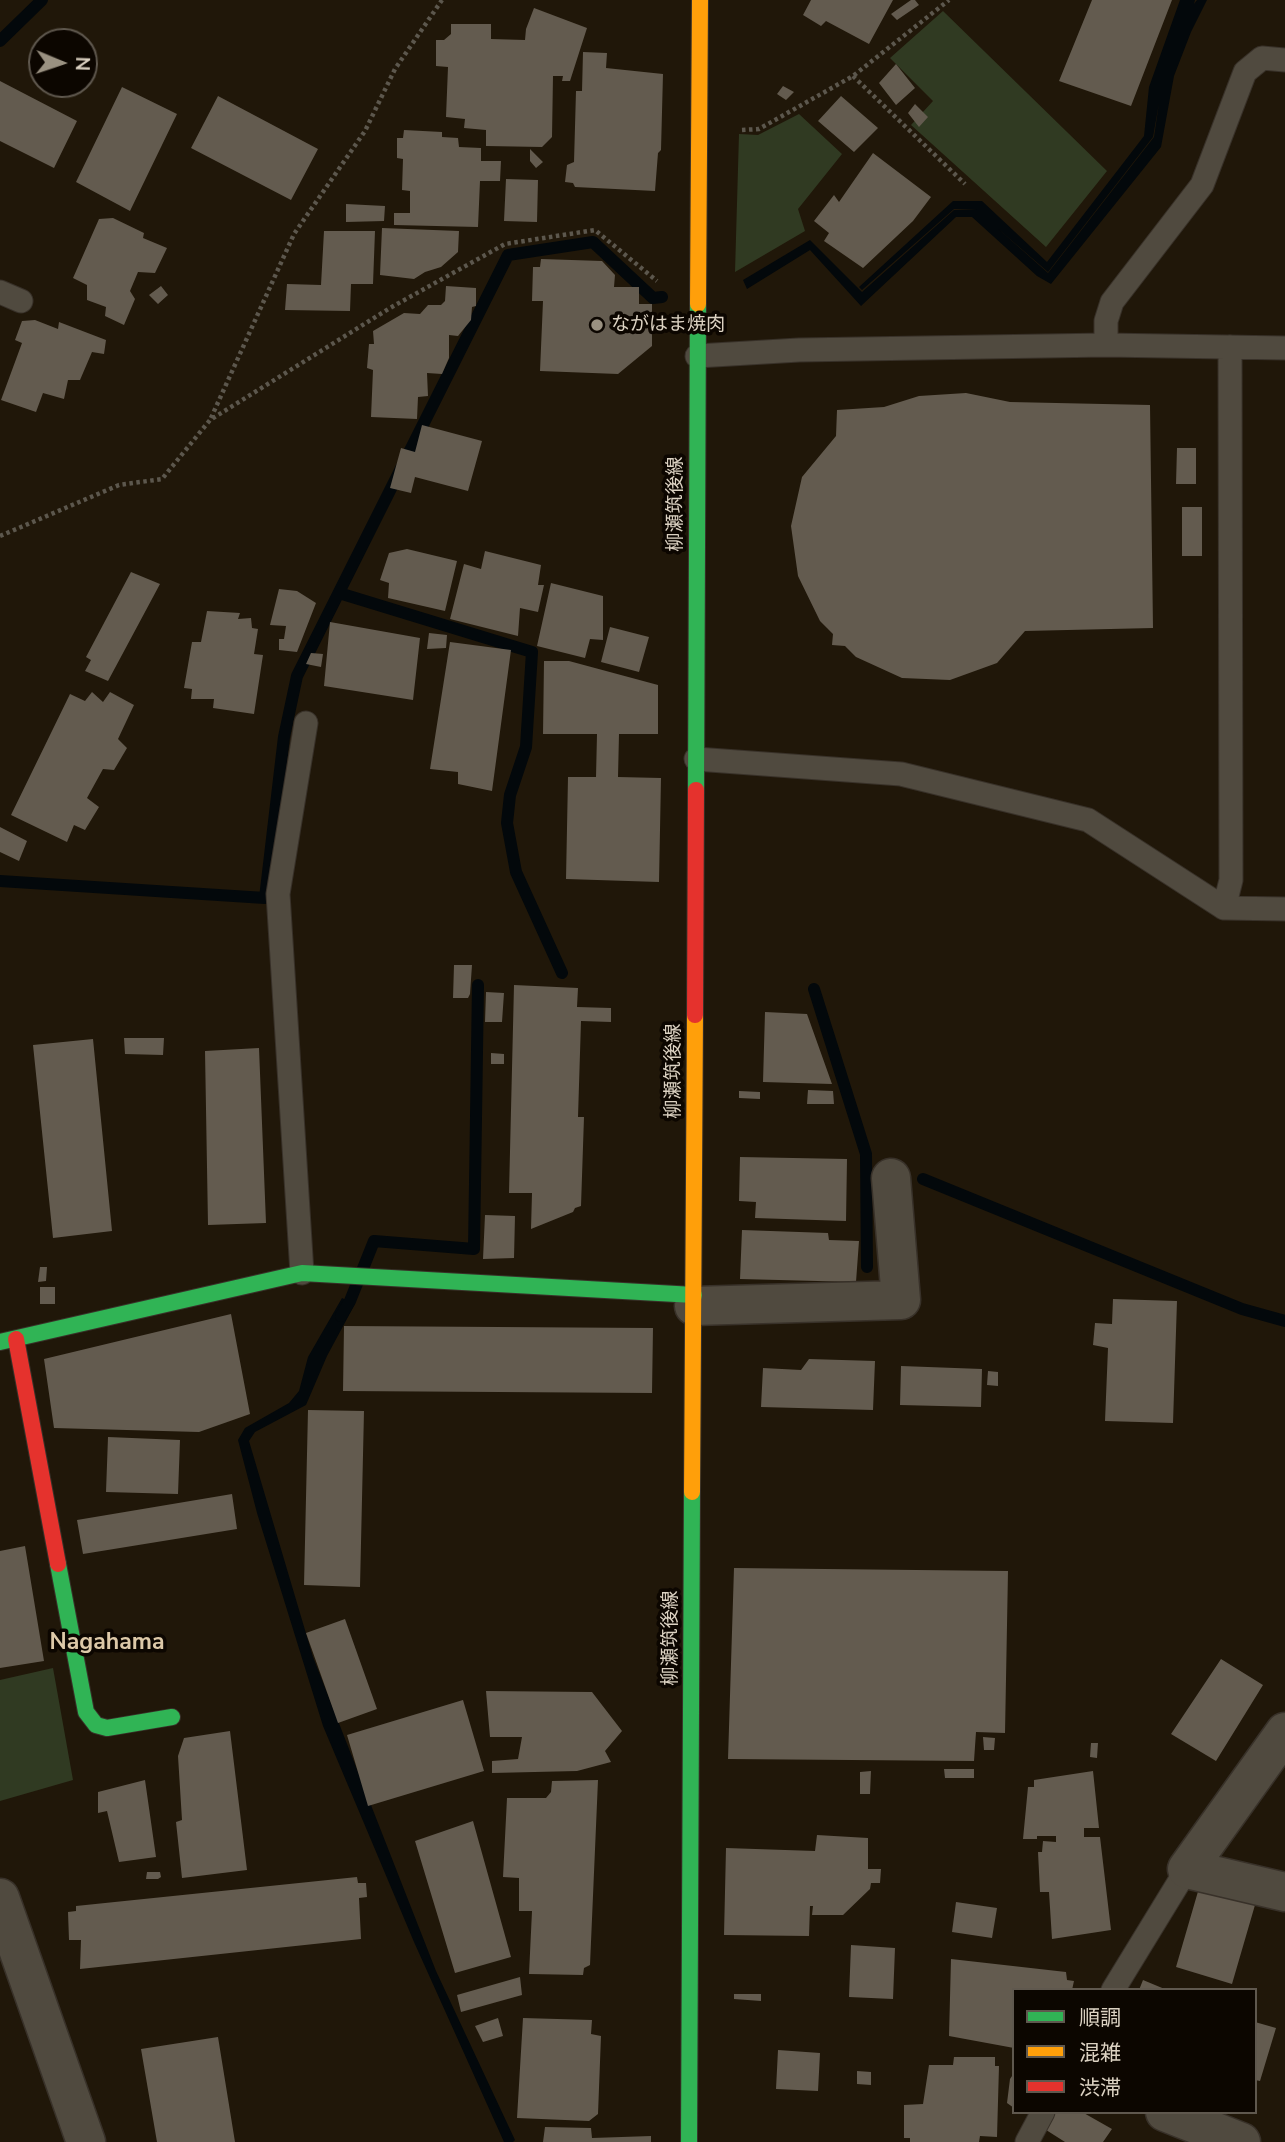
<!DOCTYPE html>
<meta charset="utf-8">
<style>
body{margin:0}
#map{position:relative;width:1285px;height:2142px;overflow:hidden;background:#201709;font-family:"Nunito Sans","Noto Sans JP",sans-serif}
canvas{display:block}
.legend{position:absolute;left:1012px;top:1988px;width:245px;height:126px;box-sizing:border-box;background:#0c0600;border:2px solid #5f584e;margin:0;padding:9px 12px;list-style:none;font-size:21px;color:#dcd2c2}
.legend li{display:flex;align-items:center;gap:14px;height:35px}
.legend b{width:35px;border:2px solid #5f584e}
.north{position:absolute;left:28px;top:28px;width:70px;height:70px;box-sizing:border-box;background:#0c0600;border:2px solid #5f584e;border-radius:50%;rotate:92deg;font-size:19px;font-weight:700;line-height:28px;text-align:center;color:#dcd2c2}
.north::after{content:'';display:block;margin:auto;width:24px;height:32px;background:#9a9181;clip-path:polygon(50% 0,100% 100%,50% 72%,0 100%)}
</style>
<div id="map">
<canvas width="1285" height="2142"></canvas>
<ul class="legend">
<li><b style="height:9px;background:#30b455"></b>順調</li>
<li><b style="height:9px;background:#ff9f0a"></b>混雑</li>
<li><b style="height:9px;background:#e5322d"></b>渋滞</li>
</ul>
<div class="north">N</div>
</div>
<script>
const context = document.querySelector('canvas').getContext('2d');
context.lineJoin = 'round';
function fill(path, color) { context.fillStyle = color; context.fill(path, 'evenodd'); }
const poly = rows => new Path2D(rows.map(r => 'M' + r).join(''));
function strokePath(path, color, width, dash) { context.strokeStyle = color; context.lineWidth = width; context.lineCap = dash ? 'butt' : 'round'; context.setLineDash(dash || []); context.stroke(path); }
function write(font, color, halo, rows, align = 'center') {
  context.font = font + ' "Nunito Sans","Noto Sans JP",sans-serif'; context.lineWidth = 7; context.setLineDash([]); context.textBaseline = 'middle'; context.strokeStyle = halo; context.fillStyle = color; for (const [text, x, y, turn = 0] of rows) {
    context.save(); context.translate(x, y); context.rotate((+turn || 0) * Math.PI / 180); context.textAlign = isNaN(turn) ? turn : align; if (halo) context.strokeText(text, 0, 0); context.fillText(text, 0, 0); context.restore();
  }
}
fill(poly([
 [943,11,1107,171,1046,247,911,125,933,101,890,58],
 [799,114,842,154,798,209,805,231,735,272,739,134,758,135],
 [53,1668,73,1780,0,1801,0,1680]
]), '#303a22');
fill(poly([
 [1180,0,1195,0,1194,4,1197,0,1207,0,1191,32,1174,76,1161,147,1051,284,1037,276,972,217,956,217,861,306,810,250,747,289,743,280,810,240,862,292,954,210,977,210,954,209,862,290,859,287,953,201,982,201,1047,262,1144,136,1149,87],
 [1159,103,1154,137,1048,273,995,226,1048,272,1153,137],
 [342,1298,355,1304,327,1356,306,1405,255,1432,249,1441,313,1657,436,1971,515,2140,513,2142,504,2142,414,1942,323,1726,257,1513,238,1440,245,1428,289,1403,299,1391,308,1357]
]), '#03080b');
strokePath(poly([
 [0,41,42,0],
 [339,593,532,652,526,747,510,795,507,823,516,872,562,973],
 [0,881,265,898,284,737,297,676,508,255,593,242,653,298,662,297],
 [814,989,866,1154,867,1267],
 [923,1179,1242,1309,1285,1321],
 [341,1316,350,1301,374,1241,474,1249,478,985]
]), '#03080b', 12);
fill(poly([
 [811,0,893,0,869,44,826,21,821,26,803,15],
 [911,0,915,0,919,5,897,20,891,14],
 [1092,0,1172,0,1131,106,1059,81],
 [534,8,587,28,570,81,562,81,563,76,553,76,552,137,542,147,486,146,486,130,464,128,465,119,446,117,448,67,436,66,436,40,444,40,451,34,451,24,491,24,491,39,525,40,526,29],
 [583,52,607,53,606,68,663,74,661,150,658,153,655,191,575,187,573,183,565,182,567,165,574,162,576,91,582,91],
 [896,64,915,88,896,105,879,83],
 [0,81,77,121,54,168,0,141],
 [783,86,794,92,786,100,777,94],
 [122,87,177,114,130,211,76,182],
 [218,96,318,149,291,200,191,148],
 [841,96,878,128,854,152,818,121],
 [915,104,928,117,919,127,908,113],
 [404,130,442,132,442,137,458,138,459,147,481,148,481,161,501,161,500,181,480,181,478,227,394,225,394,213,410,213,410,191,402,190,403,159,397,158,397,138,403,138],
 [530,149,543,162,536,168,530,161],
 [873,153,931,197,913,221,863,268,824,241,829,233,814,221,834,195,839,202],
 [506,179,538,180,537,222,504,221],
 [346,204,385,206,384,221,346,222],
 [113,218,144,233,143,238,167,248,155,273,138,272,130,291,135,299,124,325,105,316,106,307,87,300,87,285,73,278,99,219],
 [382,228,459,231,458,252,441,267,425,272,414,279,380,275],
 [324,231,375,231,373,284,351,284,350,311,285,310,287,284,321,285],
 [541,259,602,261,615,275,614,287,639,287,639,304,652,304,652,346,618,374,540,371,543,301,532,301,533,267,540,267],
 [161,286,168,295,158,304,149,295],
 [446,286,476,288,476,306,472,307,471,320,458,336,449,335,449,358,442,374,427,373,428,396,418,397,417,419,371,417,373,370,367,368,369,344,374,344,373,331,404,313,420,314,428,305,441,305,445,301],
 [35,320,58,329,59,322,106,340,104,354,92,352,80,380,68,380,64,399,43,393,36,412,1,400,22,343,15,340,22,321],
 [966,393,1010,402,1150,405,1153,628,1025,631,997,663,950,680,902,678,856,657,845,646,832,645,833,634,820,621,798,576,791,526,802,477,836,436,837,410,884,407,919,396],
 [422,425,482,441,468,491,415,477,411,493,390,488,401,448,415,452],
 [1177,448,1196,448,1196,484,1176,484],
 [1182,507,1202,507,1202,556,1182,556],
 [407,549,457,561,445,611,388,598,389,583,380,580,389,553],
 [485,551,541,565,538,585,544,585,538,612,520,608,518,636,450,619,464,564,481,569],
 [131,572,160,584,108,681,85,671,91,660,86,657],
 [551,583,603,596,603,640,590,639,585,658,537,646],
 [279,589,297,591,316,603,297,652,279,650,279,639,284,639,286,626,270,625],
 [207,611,240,613,238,619,251,618,252,628,258,629,254,654,263,655,254,714,213,708,214,699,191,699,192,689,184,688,192,642,201,642],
 [330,622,420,638,413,700,324,686],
 [610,627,649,637,639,672,601,662],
 [429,633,447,635,446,648,427,649],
 [450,642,511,650,492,791,458,784,458,772,430,769],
 [311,653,323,654,321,667,306,664],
 [544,661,569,661,658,685,658,734,619,734,618,777,661,778,659,882,566,879,568,777,596,777,597,734,543,734],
 [92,692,103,702,110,692,134,705,118,739,127,748,114,770,103,769,87,798,99,807,85,830,74,825,67,842,11,815,70,694,85,701],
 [0,827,27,841,19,861,0,852],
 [454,965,472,965,470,994,468,998,453,998],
 [514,985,578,988,577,1007,611,1008,611,1022,581,1021,578,1117,584,1117,581,1206,575,1208,573,1212,531,1229,532,1193,509,1193],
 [486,992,504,993,502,1022,485,1022],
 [765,1012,807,1014,832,1084,763,1082],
 [124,1038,164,1038,163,1055,125,1054],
 [93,1039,112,1231,53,1238,33,1045],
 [259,1048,266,1223,208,1225,205,1051],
 [491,1053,504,1054,504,1064,491,1064],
 [808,1090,833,1091,834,1104,807,1104],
 [739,1091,760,1092,760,1099,739,1098],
 [740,1157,847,1159,846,1221,755,1218,756,1202,739,1201],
 [485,1215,515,1216,514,1258,483,1259],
 [742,1230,828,1233,829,1240,859,1241,856,1282,740,1279],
 [40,1267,47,1267,46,1281,38,1282],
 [40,1287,55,1287,55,1304,40,1304],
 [1113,1299,1177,1301,1173,1423,1105,1421,1108,1348,1093,1345,1095,1323,1112,1324],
 [231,1314,250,1414,199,1432,54,1428,44,1359],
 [344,1326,653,1328,652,1393,343,1391],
 [809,1359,875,1361,873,1410,761,1407,763,1368,801,1370],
 [901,1366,982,1369,981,1407,900,1405],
 [988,1371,998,1372,998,1386,987,1385],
 [308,1410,364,1411,360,1587,304,1585],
 [108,1437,180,1440,178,1494,106,1492],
 [232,1494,237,1529,83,1554,77,1520],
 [25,1546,44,1661,0,1668,0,1551],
 [734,1568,1008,1571,1005,1733,976,1732,974,1761,728,1759],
 [345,1619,377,1709,338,1723,306,1633],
 [1221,1659,1263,1685,1216,1761,1171,1734],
 [486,1691,592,1692,622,1731,605,1751,611,1762,577,1771,492,1773,492,1761,518,1759,522,1737,490,1737],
 [463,1700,484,1771,368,1806,347,1735],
 [230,1731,247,1870,182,1878,176,1822,182,1820,178,1756,184,1738],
 [983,1737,995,1738,994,1750,984,1750],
 [1091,1743,1098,1743,1097,1758,1090,1757],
 [944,1769,974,1769,974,1778,945,1778],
 [871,1771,870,1794,860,1794,860,1772],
 [1093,1771,1099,1828,1084,1828,1084,1837,1100,1837,1111,1930,1052,1939,1049,1892,1040,1892,1038,1852,1042,1852,1043,1841,1056,1842,1056,1836,1037,1836,1037,1839,1023,1839,1028,1787,1034,1787,1034,1780],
 [145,1780,156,1857,119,1862,107,1811,98,1813,98,1792],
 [598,1780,590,1965,584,1968,583,1975,529,1974,532,1911,519,1911,519,1878,503,1877,507,1798,546,1798,551,1792,552,1781],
 [473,1821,511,1957,455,1973,415,1841],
 [817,1835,868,1838,868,1869,881,1869,880,1883,871,1883,870,1889,843,1915,812,1915,813,1906,810,1906,809,1936,724,1935,726,1848,815,1851],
 [147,1872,160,1872,161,1877,158,1879,146,1879],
 [357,1877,358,1883,366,1883,367,1897,359,1898,361,1939,80,1969,81,1940,69,1940,68,1912,76,1911,76,1906],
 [1199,1888,1255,1905,1232,1984,1176,1967],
 [956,1902,997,1908,992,1938,952,1932],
 [851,1945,895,1948,893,1999,849,1997],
 [951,1959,1066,1972,1067,1980,1074,1981,1072,1990,1014,1990,1014,2048,949,2036],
 [520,1977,522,1995,461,2012,457,1995],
 [1143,1980,1167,1990,1139,1990],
 [734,1994,761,1994,761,2001,734,1999],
 [498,2018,503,2036,483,2042,475,2026],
 [523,2018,592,2020,591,2034,601,2036,598,2114,589,2121,517,2118],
 [1255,2022,1276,2028,1260,2081,1255,2080],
 [218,2037,235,2142,157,2142,141,2049],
 [778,2050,820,2053,818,2091,776,2089],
 [954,2057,995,2057,995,2066,999,2066,997,2137,980,2136,979,2142,910,2142,910,2138,904,2138,904,2105,923,2104,929,2065,953,2065],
 [857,2071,871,2072,871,2085,857,2084],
 [1014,2073,1014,2108,1007,2103,1010,2079],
 [1053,2112,1082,2112,1112,2129,1103,2142,1065,2142,1043,2128],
 [545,2127,591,2128,592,2138,651,2136,651,2142,543,2142]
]), '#635b4f');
const lane = poly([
 [0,292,21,301],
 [1106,345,1106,321,1112,302,1202,185,1245,72,1262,58,1285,60],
 [697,356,799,350,1106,345,1285,348],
 [696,759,901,774,1088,820,1224,908,1285,909],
 [1224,908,1231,880,1230,347],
 [302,1273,278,894,306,723],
 [1113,1990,1187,1869],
 [1027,2142,1043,2112]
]);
const street = poly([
 [694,1306,901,1300,891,1178],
 [1285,1732,1187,1869,1285,1892],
 [0,1898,86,2142],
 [1165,2112,1241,2142]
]);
const fast = poly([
 [696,790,698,304],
 [0,1342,302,1273,694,1295],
 [58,1564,86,1712,96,1725,107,1728,172,1717],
 [689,2142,692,1492]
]);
const slow = poly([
 [698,304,700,0],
 [692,1492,695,1015]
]);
const jam = poly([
 [695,1015,696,790],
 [16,1339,58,1564]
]);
strokePath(lane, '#383129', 25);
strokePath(street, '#383129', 41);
strokePath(fast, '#383129', 18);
strokePath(slow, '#383129', 18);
strokePath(jam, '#383129', 18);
strokePath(poly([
 [853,76,965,184],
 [742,130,759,129,853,76,949,0],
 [211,418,294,234,365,131,395,69,442,0],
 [0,536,119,485,162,479,210,420,390,308,505,244,595,230,657,281]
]), '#5c574d', 4.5, [3.5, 3.5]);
strokePath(lane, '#504a3f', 23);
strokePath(street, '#504a3f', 38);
strokePath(fast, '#30b455', 16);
strokePath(slow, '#ff9f0a', 16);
strokePath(jam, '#e5322d', 16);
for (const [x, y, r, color] of [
 [597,325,7,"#9a9181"]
]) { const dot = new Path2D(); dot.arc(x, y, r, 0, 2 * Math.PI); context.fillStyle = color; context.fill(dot); strokePath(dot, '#0c0600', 2.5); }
write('19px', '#dcd2c2', '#0c0600', [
 ["ながはま焼肉",611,325]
], 'left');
write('19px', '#dcd2c2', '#0c0600', [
 ["柳瀬筑後線",676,504,-90],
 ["柳瀬筑後線",674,1071,-90],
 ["柳瀬筑後線",671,1638,-90]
]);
write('bold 23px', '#ddc9a8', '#0c0600', [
 ["Nagahama",107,1643]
]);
</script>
